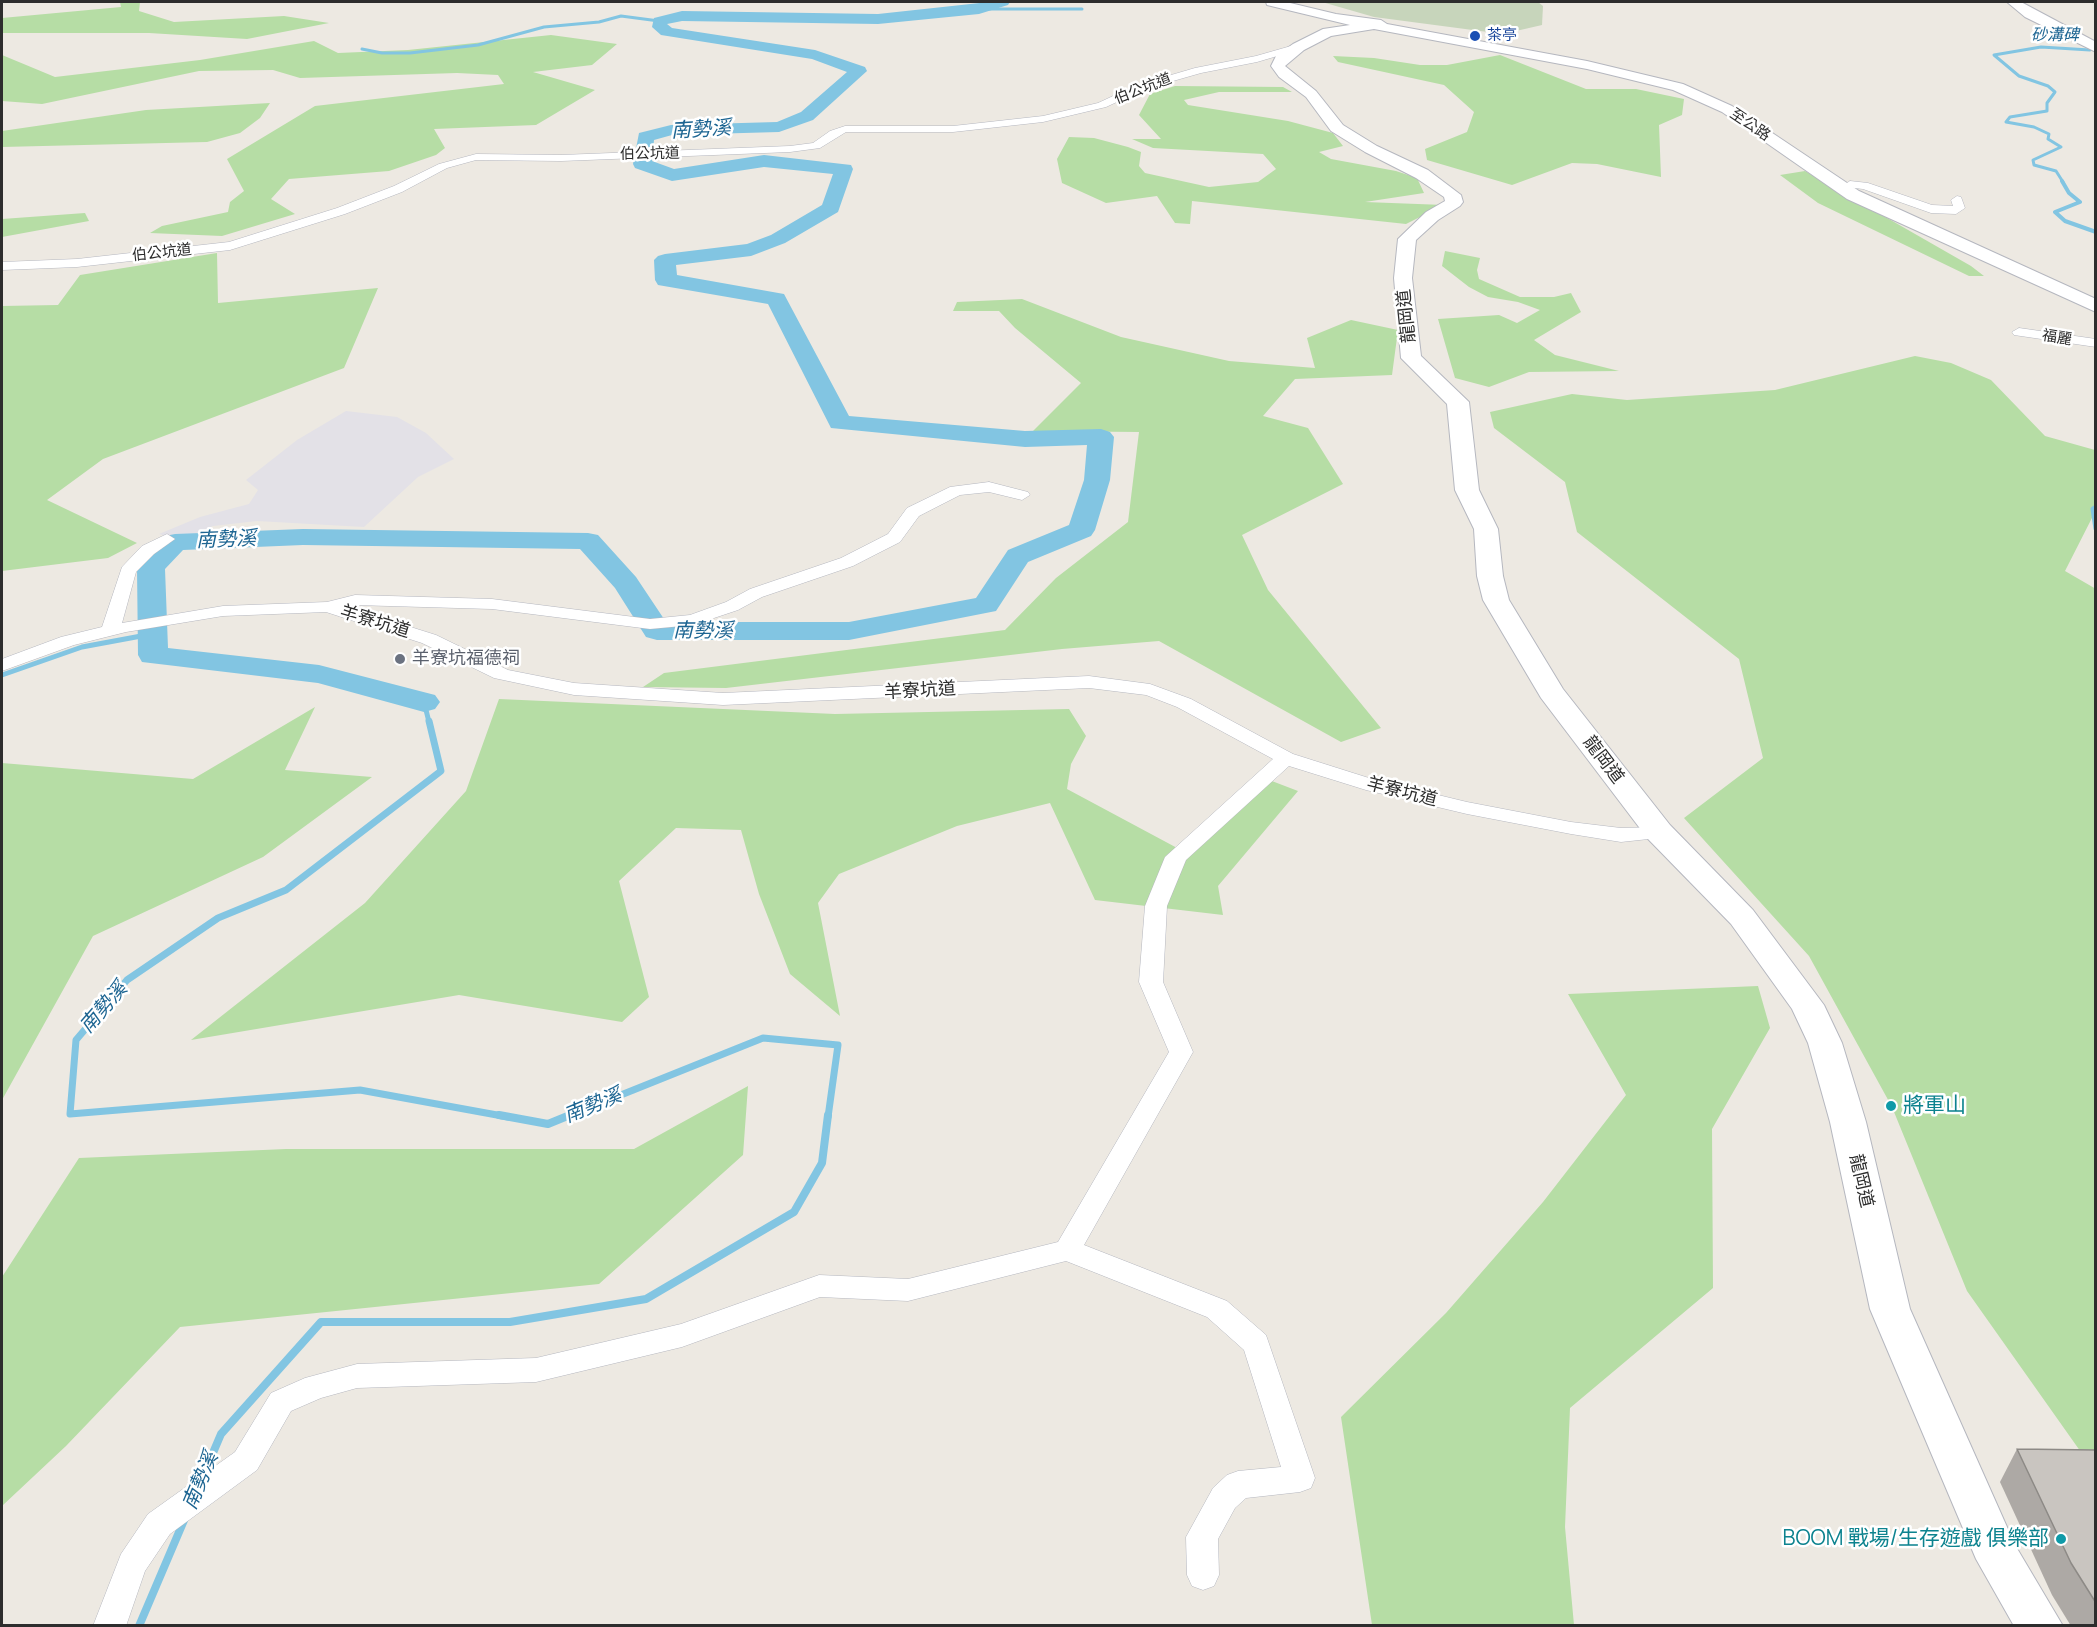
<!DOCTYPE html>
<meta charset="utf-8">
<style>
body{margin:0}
#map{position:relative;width:2097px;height:1627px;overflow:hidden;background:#ede9e2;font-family:Manrope,sans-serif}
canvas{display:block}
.frame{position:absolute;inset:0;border:3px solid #2d2d2d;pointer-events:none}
</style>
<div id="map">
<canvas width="2097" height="1627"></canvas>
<div class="frame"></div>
</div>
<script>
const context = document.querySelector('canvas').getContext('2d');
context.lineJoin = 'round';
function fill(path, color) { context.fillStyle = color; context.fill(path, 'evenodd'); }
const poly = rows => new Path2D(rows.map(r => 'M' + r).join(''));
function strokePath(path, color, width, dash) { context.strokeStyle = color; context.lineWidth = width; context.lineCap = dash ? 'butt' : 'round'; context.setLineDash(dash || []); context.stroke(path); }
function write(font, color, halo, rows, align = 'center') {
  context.font = font + ' Manrope,"Noto Sans TC",sans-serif'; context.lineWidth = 5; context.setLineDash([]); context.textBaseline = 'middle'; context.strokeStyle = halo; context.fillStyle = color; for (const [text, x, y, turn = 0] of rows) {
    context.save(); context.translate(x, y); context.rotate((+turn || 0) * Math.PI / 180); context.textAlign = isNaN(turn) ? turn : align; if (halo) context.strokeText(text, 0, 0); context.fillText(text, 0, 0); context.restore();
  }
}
fill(poly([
 [346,411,397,417,426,433,454,459,418,477,364,527,257,521,213,526,181,540,159,534,200,517,249,504,258,490,246,480,297,440]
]), '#e3e1e7');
fill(poly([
 [120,2,140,2,139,11,174,22,284,16,329,23,247,39,149,33,2,33,2,18,121,7],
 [551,35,617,44,592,65,533,72,595,90,536,125,434,129,445,148,436,155,389,171,289,179,271,199,295,214,222,236,150,233,162,226,228,212,230,202,244,191,227,159,315,106,504,84,498,75,457,73,300,78,273,70,199,71,42,104,2,101,2,55,55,77,200,60,314,41,338,53,408,50],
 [1500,55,1586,89,1636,89,1684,99,1682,115,1659,125,1661,177,1597,164,1572,163,1512,185,1427,160,1425,149,1467,132,1474,112,1444,85,1338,62,1333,56,1374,58,1420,65,1447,65],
 [1175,86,1283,87,1292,92,1219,92,1184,100,1188,105,1288,121,1333,133,1343,146,1319,152,1331,159,1396,171,1417,178,1424,193,1365,202,1444,205,1406,224,1192,201,1190,224,1175,223,1157,196,1106,203,1062,183,1057,159,1069,137,1094,138,1128,147,1141,152,1139,166,1145,173,1209,187,1258,182,1276,169,1263,154,1153,148,1132,139,1161,139,1139,115,1150,94],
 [270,103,260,118,240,133,207,142,2,147,2,131,146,110],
 [1805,171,1971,266,1984,276,1969,276,1818,203,1780,175],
 [85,213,89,221,2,237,2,219],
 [1445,251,1480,258,1477,270,1479,279,1520,297,1554,297,1571,293,1581,312,1534,340,1555,355,1619,371,1529,372,1489,387,1455,378,1438,319,1499,315,1517,323,1540,310,1518,302,1488,297,1469,287,1442,266],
 [217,253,218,303,378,288,344,368,103,459,47,500,137,543,108,558,2,571,2,306,58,305,80,275],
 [1022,299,1121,337,1229,361,1315,368,1307,338,1351,320,1398,330,1392,375,1295,379,1263,416,1308,428,1343,484,1242,535,1268,590,1381,728,1341,742,1159,641,1062,649,726,688,643,687,664,673,1005,630,1056,578,1128,522,1139,432,1033,431,1081,383,1015,328,999,311,953,311,957,302],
 [1915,356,1951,363,1991,380,2045,436,2095,450,2095,512,2065,571,2096,589,2095,1472,1967,1291,1892,1107,1809,956,1684,818,1763,758,1739,659,1577,532,1565,482,1494,428,1490,412,1572,394,1627,400,1775,390],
 [499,699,835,714,1069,709,1086,736,1071,764,1067,789,1179,849,1264,778,1298,791,1218,886,1223,915,1095,900,1050,803,957,826,839,874,818,903,840,1016,790,974,759,894,741,830,676,828,619,881,649,997,622,1022,459,995,191,1040,365,903,466,791],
 [315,707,285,770,372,777,263,857,93,936,2,1100,2,763,193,779],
 [1758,986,1770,1028,1712,1129,1713,1288,1570,1408,1565,1527,1574,1625,1372,1625,1341,1417,1446,1313,1543,1202,1626,1095,1568,994],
 [748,1086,743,1155,599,1284,180,1327,66,1446,2,1506,2,1277,79,1158,286,1149,634,1149]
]), '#b6dda5');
fill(poly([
 [1322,2,1538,2,1543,6,1542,25,1503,34,1374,17]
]), '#c7d5bb');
strokePath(poly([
 [979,9,1082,9],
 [362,49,382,53,410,53,478,45,544,27,599,22,621,16,659,21],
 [2063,182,2056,171,2034,165,2033,160,2061,147,2048,139,2049,134,2034,127,2006,122,2010,117,2047,111,2047,103,2055,92,2048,86,2019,76,1994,55,2041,47,2090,50]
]), '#82c5e2', 3);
strokePath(poly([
 [2062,181,2069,193,2080,202,2055,212,2065,221,2096,232]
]), '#82c5e2', 4);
strokePath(poly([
 [2096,507,2093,509,2096,529],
 [2,675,82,647,152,634],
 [424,702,429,722]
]), '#82c5e2', 5);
strokePath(poly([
 [429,721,441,771,286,890,218,918,127,980,76,1040,70,1114,360,1090,508,1117],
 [566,1117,763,1038,838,1045,828,1117]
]), '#82c5e2', 7);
strokePath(poly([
 [499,1115,548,1124,570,1115],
 [201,1481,221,1434,321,1322,510,1322,646,1299,794,1212,822,1163,828,1115],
 [139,1626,185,1518]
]), '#82c5e2', 8);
fill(poly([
 [989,2,1010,2,1008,5,979,14,878,24,682,21,667,24,672,28,815,50,865,67,867,71,813,120,779,132,672,135,654,140,652,161,674,169,764,155,851,165,853,169,838,212,785,243,751,256,676,265,677,275,784,294,849,416,1025,431,1101,429,1110,432,1114,437,1110,480,1095,530,1091,536,1028,562,996,611,849,640,657,640,646,637,615,588,580,549,303,545,183,550,165,569,168,648,319,665,435,695,440,702,435,709,424,712,318,683,142,662,138,655,137,568,165,536,175,534,303,529,588,533,598,535,636,577,666,622,849,622,976,598,1008,550,1069,525,1084,480,1087,445,1025,447,831,428,768,304,658,285,655,280,654,260,658,256,665,254,747,244,771,235,822,205,833,174,764,167,672,181,635,168,633,164,639,133,671,125,777,122,801,112,847,72,812,59,661,35,652,27,654,18,682,11,878,14,989,2]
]), '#82c5e2');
const street = poly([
 [1298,44,1303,47,1301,49,1257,62,1201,73,1145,89,1106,107,1043,122,953,132,846,132,820,148,790,152,561,161,476,160,447,168,402,192,345,214,230,250,77,267,2,270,2,262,77,259,229,242,337,208,394,186,439,164,476,154,561,155,790,146,813,143,830,131,845,126,953,126,1043,116,1098,103,1137,85,1195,68,1256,56,1298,44],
 [1850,181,1868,183,1932,205,1953,206,1951,200,1957,196,1961,197,1965,208,1956,214,1931,213,1863,189,1846,187,1844,185,1850,181],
 [2019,328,2096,339,2096,347,2014,335,2012,332,2019,328],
 [989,482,1028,492,1030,495,1022,500,989,492,960,495,919,516,900,542,853,566,762,597,738,610,693,625,650,629,492,609,355,605,347,607,436,635,508,670,574,683,723,693,1089,676,1150,684,1191,699,1293,754,1372,779,1467,802,1571,822,1621,828,1667,827,1670,832,1667,837,1621,842,1571,834,1467,814,1366,790,1289,766,1186,860,1167,906,1163,982,1193,1052,1084,1245,1227,1301,1266,1335,1315,1478,1311,1488,1300,1492,1246,1498,1235,1508,1218,1539,1219,1575,1214,1586,1203,1590,1192,1586,1187,1575,1186,1537,1213,1488,1227,1475,1238,1471,1281,1467,1244,1350,1207,1317,1066,1261,908,1301,820,1297,682,1347,536,1382,357,1388,321,1398,291,1411,257,1470,170,1534,145,1571,126,1626,93,1626,121,1554,148,1514,235,1452,271,1393,305,1378,357,1364,536,1358,681,1324,819,1275,908,1279,1058,1242,1169,1052,1139,982,1145,906,1165,857,1273,759,1177,707,1146,695,1089,688,723,705,574,695,494,678,422,643,326,612,223,616,126,632,74,645,2,671,2,659,61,637,102,627,122,567,142,546,167,534,175,539,154,554,136,572,122,623,223,606,327,602,355,595,492,599,650,619,690,615,726,602,750,589,841,558,888,534,907,508,950,487,989,482]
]);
const secondary = poly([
 [1266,2,1286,2,1336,14,1381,20,1387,24,1587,61,1683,84,1732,106,1859,191,2096,299,2096,312,1847,199,1722,112,1673,90,1587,69,1374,29,1331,36,1304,50,1285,66,1316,91,1343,125,1377,146,1428,170,1461,195,1463,202,1460,206,1438,220,1416,240,1412,278,1421,356,1469,402,1479,490,1498,529,1503,576,1509,600,1563,689,1670,825,1753,910,1824,1005,1842,1043,1866,1122,1910,1309,2015,1545,2063,1626,2014,1626,1976,1559,1870,1309,1830,1122,1808,1043,1792,1009,1731,924,1648,839,1541,698,1483,600,1477,576,1474,529,1455,490,1447,404,1401,358,1394,278,1398,239,1426,212,1445,201,1444,197,1416,178,1365,152,1331,131,1306,97,1279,77,1271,66,1276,56,1293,44,1323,29,1350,25,1267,5,1266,2],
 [2007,2,2021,2,2096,42,2096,52,2025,17,2007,2]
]);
strokePath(street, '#b5b7bf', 1);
strokePath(secondary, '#b5b7bf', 2);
fill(street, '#fff');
fill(secondary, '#fff');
fill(poly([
 [2017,1449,2096,1450,2096,1626,2071,1626,2052,1595,2000,1482]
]), '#ada9a5');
const building = poly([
 [2017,1449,2096,1450,2096,1603,2071,1563,2017,1449]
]);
fill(building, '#c9c5c0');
strokePath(building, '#8d8a86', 1.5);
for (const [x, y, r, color] of [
 [1475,36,6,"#1a4fb4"],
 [400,659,6,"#6b7280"],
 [1891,1106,6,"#0f9aa8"],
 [2061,1539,6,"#0f9aa8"]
]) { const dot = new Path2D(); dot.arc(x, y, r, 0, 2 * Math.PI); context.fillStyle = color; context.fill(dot); strokePath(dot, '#fff', 2); }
write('15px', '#164399', '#fff', [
 ["茶亭",1487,36]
], 'left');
write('15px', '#2d2d2d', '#fff', [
 ["伯公坑道",1143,89,-21],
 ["至公路",1750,125,34],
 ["伯公坑道",650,154,-1],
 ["伯公坑道",162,253,-6],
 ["福麗",2057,338,9]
]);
write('italic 16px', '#1d6592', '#fff', [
 ["砂溝碑",2055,36]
]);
write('18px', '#2d2d2d', '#fff', [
 ["龍岡道",1407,316,-96],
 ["羊寮坑道",375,622,17],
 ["羊寮坑道",920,691,-3],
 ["龍岡道",1603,760,53],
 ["羊寮坑道",1402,792,14],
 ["龍岡道",1861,1181,77]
]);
write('18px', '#5b616d', '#fff', [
 ["羊寮坑福德祠",412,659]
], 'left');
write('italic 20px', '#1d6592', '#fff', [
 ["南勢溪",701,130,-3],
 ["南勢溪",226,540,-2],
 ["南勢溪",703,631],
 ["南勢溪",104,1008,-49],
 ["南勢溪",593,1106,-22],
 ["南勢溪",201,1481,-67]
]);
write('21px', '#0d838f', '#fff', [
 ["將軍山",1903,1106],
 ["BOOM 戰場/生存遊戲 俱樂部",2049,1539,"right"]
], 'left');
</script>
